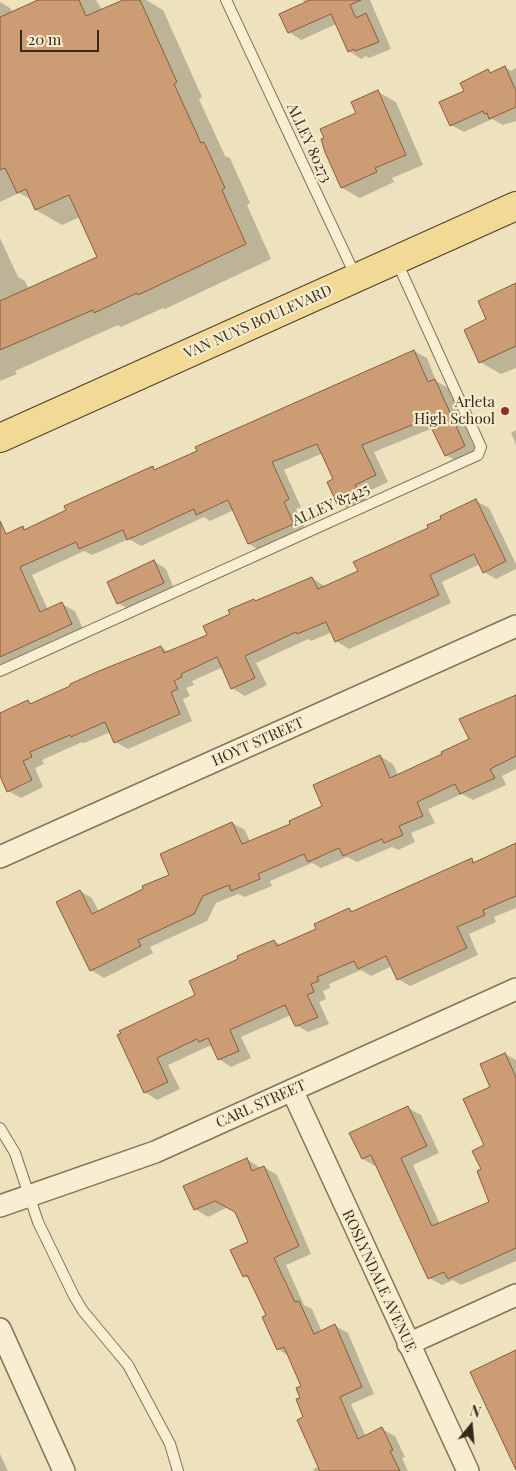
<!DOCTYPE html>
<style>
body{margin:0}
#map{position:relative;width:516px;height:1471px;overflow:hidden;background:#ede1be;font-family:"Playfair Display",serif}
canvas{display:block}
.north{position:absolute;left:446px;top:1401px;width:50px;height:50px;-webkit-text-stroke:4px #f5ebcd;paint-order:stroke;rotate:17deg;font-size:14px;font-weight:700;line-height:20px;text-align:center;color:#35291c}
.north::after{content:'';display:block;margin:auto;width:18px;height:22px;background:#35291c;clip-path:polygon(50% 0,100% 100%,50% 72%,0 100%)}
.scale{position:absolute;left:20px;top:30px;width:79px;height:22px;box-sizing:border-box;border:2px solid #35291c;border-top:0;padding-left:6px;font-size:15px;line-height:18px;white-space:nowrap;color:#35291c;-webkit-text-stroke:4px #f5ebcd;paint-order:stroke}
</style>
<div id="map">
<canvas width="516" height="1471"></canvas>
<div class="north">N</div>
<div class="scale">20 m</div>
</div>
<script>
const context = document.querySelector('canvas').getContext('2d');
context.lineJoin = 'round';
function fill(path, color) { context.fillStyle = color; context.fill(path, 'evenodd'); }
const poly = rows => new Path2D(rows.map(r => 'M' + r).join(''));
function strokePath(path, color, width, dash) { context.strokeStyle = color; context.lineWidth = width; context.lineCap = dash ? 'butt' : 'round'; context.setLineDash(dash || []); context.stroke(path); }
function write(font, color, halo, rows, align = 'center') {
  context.font = font + ' "Playfair Display",serif'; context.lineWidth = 4.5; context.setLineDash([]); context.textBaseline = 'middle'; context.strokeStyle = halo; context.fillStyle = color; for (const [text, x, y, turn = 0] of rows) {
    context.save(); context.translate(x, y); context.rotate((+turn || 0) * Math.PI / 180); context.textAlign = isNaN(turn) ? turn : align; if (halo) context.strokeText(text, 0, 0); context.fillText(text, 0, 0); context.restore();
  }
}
fill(poly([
 [41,0,96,0,102,10,126,0,146,0,163,10,202,97,199,99,225,156,230,158,250,203,247,205,271,259,165,309,163,308,121,327,118,325,15,371,17,374,0,381,0,238,18,277,25,281,29,289,99,258,80,217,62,225,36,210,32,200,19,193,0,202,0,2,10,8,13,13],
 [303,0,370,0,391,49,369,58,366,56,361,59,349,51,336,24,301,40,289,32,305,4],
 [505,67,511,71,516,68,516,121,503,125,492,119,464,132,451,125,465,91,488,71,492,73],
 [378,92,396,102,423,165,392,178,394,182,360,198,342,188,326,152,357,113],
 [516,285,516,368,501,374,480,362,488,320],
 [414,351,427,358,436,381,448,388,477,453,458,462,446,455,433,428,374,452,388,482,367,492,371,501,351,510,338,503,335,479,323,453,284,470,301,507,296,509,306,531,261,551,249,544,234,510,210,521,204,517,141,546,129,539,92,555,84,551,32,575,48,610,62,604,75,611,84,631,0,670,0,537,23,528,27,530,152,468,157,470],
 [516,430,516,445,511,433],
 [476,501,489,508,516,564,516,569,496,579,484,572,480,564,442,582,451,603,349,649,336,641,332,632,311,641,308,639,256,663,267,685,245,696,232,688,223,667,192,681,194,685,186,688,190,696,183,699,192,721,128,749,115,742,111,732,84,743,82,742,42,760,44,764,35,768,43,787,21,798,8,791,0,773,0,715,28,702,33,704,161,647,169,652,209,635,231,615,254,600,257,602,312,578,326,587,359,572],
 [154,561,166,569,175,591,130,610,118,603],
 [516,695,516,769,502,776,506,785,473,800,462,794,428,809,435,823,411,833,415,842,398,850,392,847,357,862,347,857,321,868,312,863,270,881,272,886,245,897,238,894,216,903,207,921,150,947,153,953,104,978,91,970,80,891,92,898,99,912,171,875,232,823,245,830,250,842,292,824,324,806,380,756,393,764,398,775,443,755,470,740,461,720],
 [516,845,516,908,494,917,496,922,469,934,478,955,410,986,398,979,392,966,371,976,361,970,329,984,330,988,323,991,326,999,319,1002,329,1024,308,1032,296,1025,291,1015,241,1037,251,1058,231,1067,219,1059,213,1047,209,1046,168,1065,180,1089,157,1100,145,1092,119,1036,197,996,239,959,274,941,282,946,318,930,349,909,354,912,472,860,476,863],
 [505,1054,516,1060,516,1129,492,1087],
 [408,1108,421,1115,439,1153,413,1165,440,1224,491,1203,516,1166,516,1261,461,1285,453,1280,442,1285,429,1278,377,1165,375,1166,363,1159],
 [247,1159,259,1167,260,1169,264,1167,277,1175,311,1254,286,1265,304,1305,312,1309,322,1332,335,1326,348,1333,374,1394,351,1404,366,1437,382,1429,395,1436,405,1457,402,1458,408,1471,314,1471,313,1469,319,1466,305,1418,302,1398,303,1387,289,1356,278,1349,267,1316,250,1279,244,1276,249,1242,236,1212,228,1207,208,1217,195,1209],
 [0,1454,8,1471,0,1471]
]), '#0003');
const building = poly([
 [38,0,79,0,86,16,123,0,140,0,177,82,174,84,201,143,204,142,225,188,222,190,246,244,138,295,137,293,94,313,93,310,0,350,0,301,97,257,69,195,35,210,26,189,17,193,5,168,0,170,0,17,38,0],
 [310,0,361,0,350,5,356,18,366,13,379,42,355,51,354,49,348,52,331,14,288,33,279,14,310,0],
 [505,66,516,91,516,107,489,119,487,113,484,114,483,111,450,126,439,102,464,91,460,83,488,69,490,73,505,66],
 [378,90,406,155,375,168,377,172,341,188,325,152,321,139,324,138,320,129,356,113,351,102,378,90],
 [516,283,516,346,479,363,464,330,486,319,478,301,516,283],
 [414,350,428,382,435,379,465,446,445,456,427,419,362,445,376,475,355,485,360,494,337,504,327,482,333,479,317,444,272,462,289,499,284,502,294,524,248,544,228,500,196,515,194,509,127,540,123,530,79,549,76,542,20,567,40,612,62,602,72,624,0,657,0,521,6,534,23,526,24,530,66,510,64,506,153,466,154,470,197,451,195,447,414,350],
 [476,499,506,561,483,573,474,554,430,575,439,595,335,642,326,622,297,634,296,632,245,656,255,678,231,689,217,657,181,674,182,677,174,681,178,689,171,692,180,714,114,743,105,722,71,737,70,735,30,752,32,757,23,761,32,780,7,792,0,776,0,713,28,700,30,704,70,686,70,684,99,671,161,646,164,653,207,635,203,626,230,614,228,610,254,599,255,601,312,577,318,589,358,571,353,562,428,528,427,525,441,519,440,516,476,499],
 [154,560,164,583,117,604,107,582,154,560],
 [516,695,516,756,490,769,495,778,460,794,455,784,417,802,423,816,399,826,403,835,384,843,382,839,343,856,339,848,308,862,304,854,258,874,260,879,231,891,229,885,203,896,194,914,138,940,141,946,90,971,56,902,80,890,92,914,143,889,142,886,169,875,160,854,232,822,242,844,290,824,289,821,322,806,313,785,380,755,390,778,442,754,441,752,469,739,459,719,516,695],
 [516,843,516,896,483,910,485,915,457,927,467,948,397,980,386,956,358,969,354,961,317,977,319,981,311,984,314,992,307,995,318,1017,297,1026,295,1026,285,1005,230,1030,239,1051,218,1060,208,1038,199,1042,197,1039,157,1058,168,1082,144,1093,117,1035,121,1033,119,1031,195,995,189,981,238,959,237,956,274,940,277,946,316,929,314,924,349,908,351,912,472,858,473,863,516,843],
 [505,1053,516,1077,516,1248,448,1279,444,1272,428,1279,371,1155,362,1159,349,1133,408,1106,427,1146,401,1158,432,1226,489,1202,477,1171,481,1169,472,1151,484,1145,463,1099,490,1087,480,1064,505,1053],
 [247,1158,252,1171,264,1166,299,1246,274,1258,295,1302,299,1301,314,1334,335,1324,362,1387,340,1397,358,1439,382,1427,393,1450,390,1451,400,1471,320,1471,297,1420,303,1417,296,1399,300,1398,296,1388,301,1386,284,1347,277,1350,262,1317,266,1315,247,1275,243,1277,230,1250,248,1242,235,1212,215,1201,194,1210,183,1186,247,1158],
 [516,1350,516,1470,470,1372,516,1350]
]);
fill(building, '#cc9c74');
strokePath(building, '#845c3d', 1);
const service = poly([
 [226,0,356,277],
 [0,671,478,455,481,447,397,262],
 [0,1128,15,1153,38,1222,74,1296,83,1311,128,1365,170,1444,178,1471]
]);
const minor = poly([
 [0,857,516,626],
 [292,1090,468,1471],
 [0,1206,155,1152,516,989],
 [0,1329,64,1471],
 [408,1344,516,1295]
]);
const primary = poly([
 [0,438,516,206]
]);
strokePath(service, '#857257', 12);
strokePath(minor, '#857257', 24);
strokePath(primary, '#53402c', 30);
strokePath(service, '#f8eed1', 10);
strokePath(minor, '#f8eed1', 21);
strokePath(primary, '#f2d995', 28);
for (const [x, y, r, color] of [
 [505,411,5,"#942c27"]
]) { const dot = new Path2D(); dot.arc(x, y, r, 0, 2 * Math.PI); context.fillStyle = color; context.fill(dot); strokePath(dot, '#f5ebcd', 2); }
write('15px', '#35291c', '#f5ebcd', [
 ["ALLEY 80273",309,143,65],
 ["VAN NUYS BOULEVARD",258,322,-24],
 ["ALLEY 87425",331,505,-24],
 ["HOYT STREET",258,742,-24],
 ["CARL STREET",261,1104,-24],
 ["ROSLYNDALE AVENUE",379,1281,65]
]);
write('15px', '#35291c', '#f5ebcd', [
 ["Arleta",495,402],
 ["High School",495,419]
], 'right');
</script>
